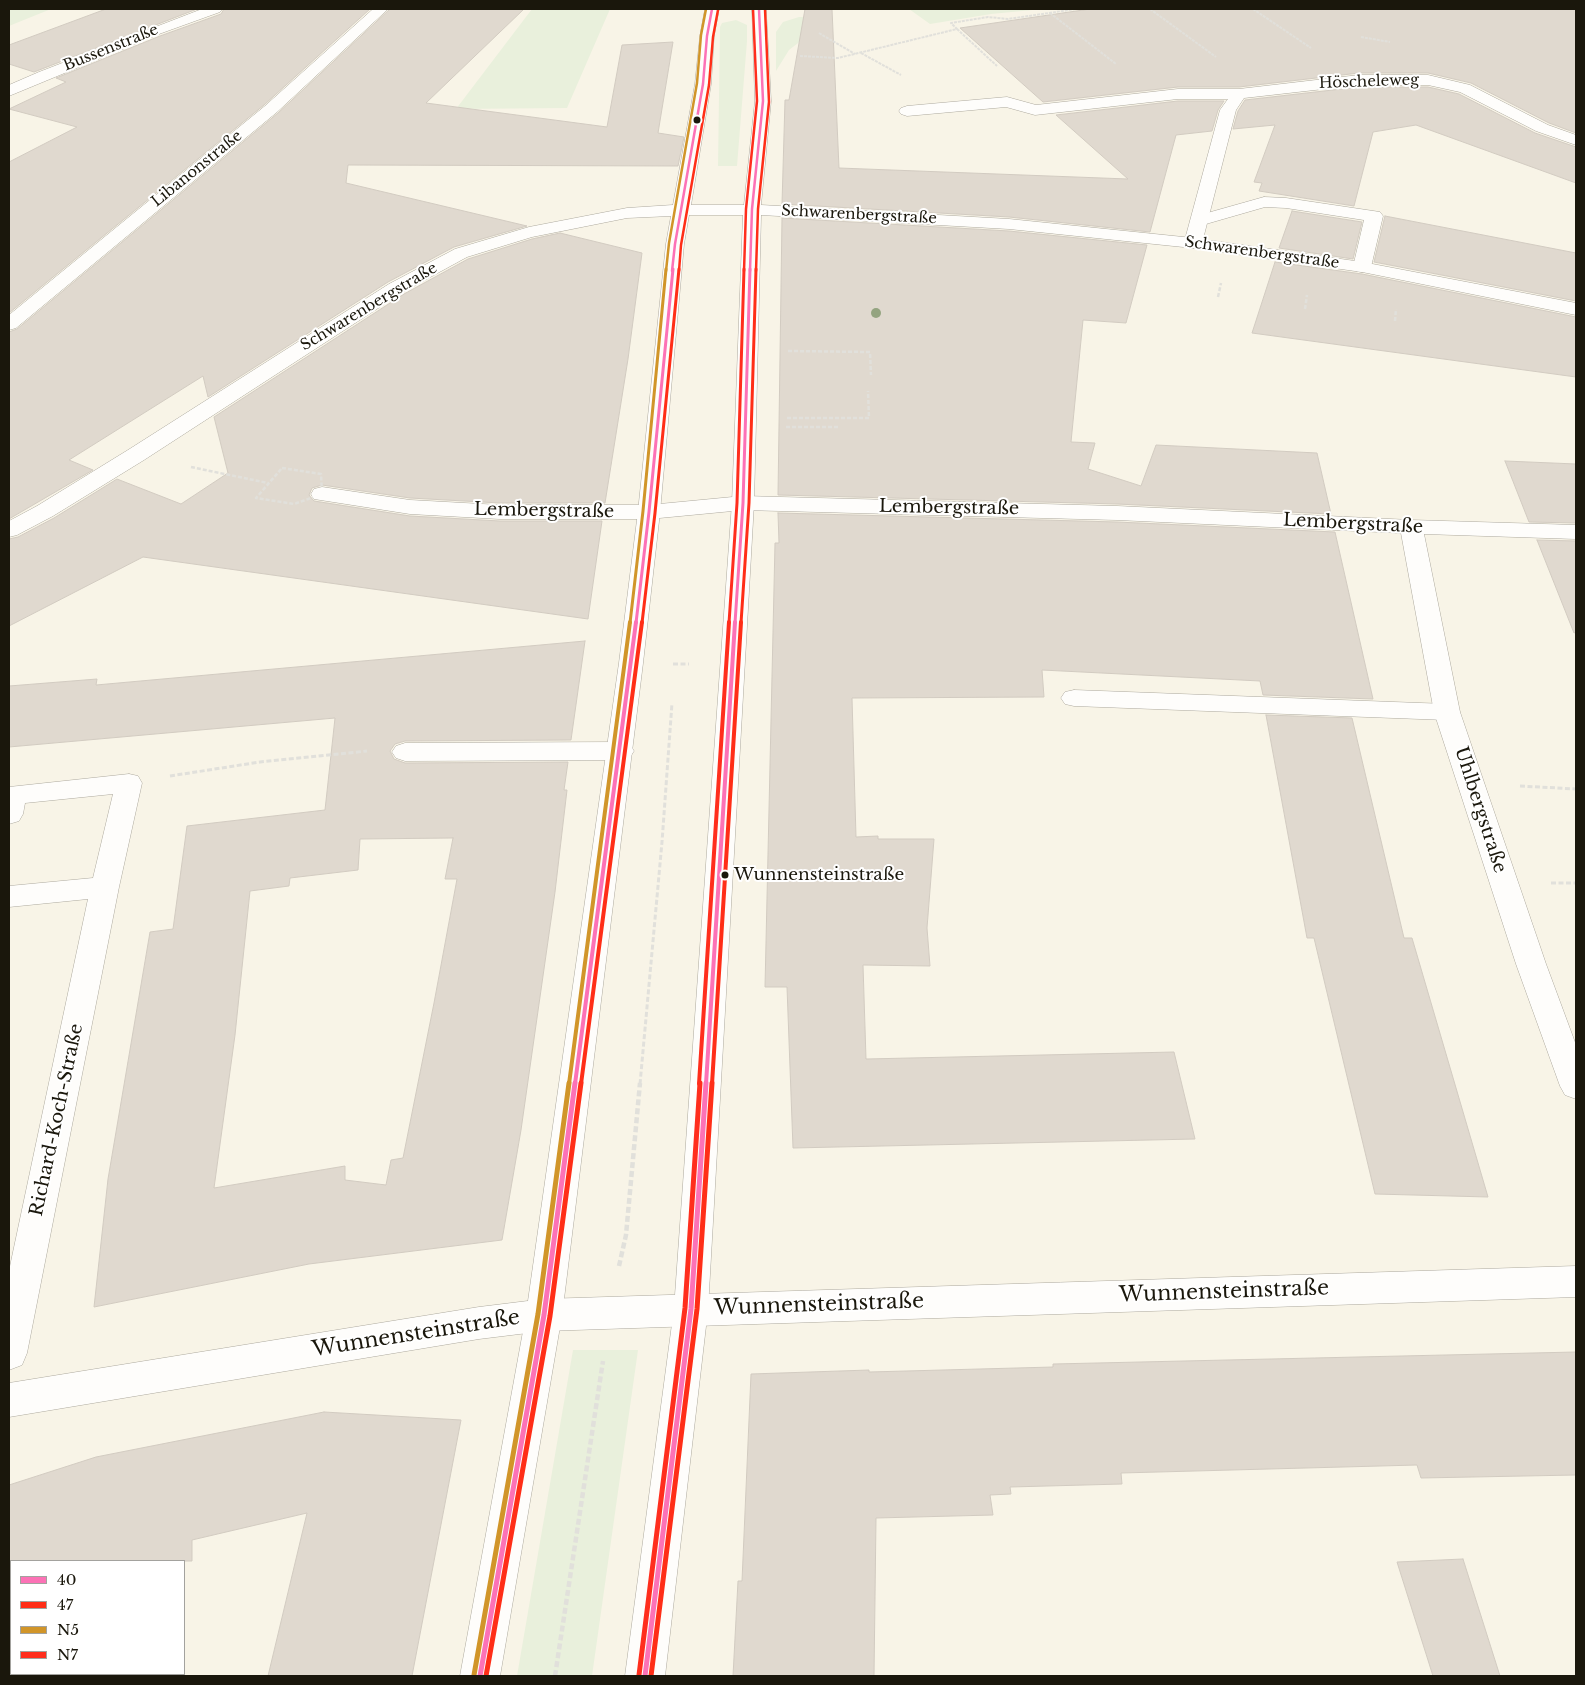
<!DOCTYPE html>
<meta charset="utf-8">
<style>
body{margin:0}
#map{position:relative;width:1585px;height:1685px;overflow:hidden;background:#f8f4e7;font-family:"Libre Baskerville",serif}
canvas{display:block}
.frame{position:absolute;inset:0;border:10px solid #1a170c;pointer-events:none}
.legend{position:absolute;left:10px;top:1560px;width:175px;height:115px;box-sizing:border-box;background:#fff;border:1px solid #a3a29e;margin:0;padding:6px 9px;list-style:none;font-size:15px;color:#1a170c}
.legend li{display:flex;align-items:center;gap:10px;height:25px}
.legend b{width:25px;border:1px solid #a3a29e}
</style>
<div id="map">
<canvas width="1585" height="1685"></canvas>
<div class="frame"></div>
<ul class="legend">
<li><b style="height:6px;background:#fc72b6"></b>40</li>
<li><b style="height:6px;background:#ff2e17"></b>47</li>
<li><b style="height:6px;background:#d19529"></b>N5</li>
<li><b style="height:6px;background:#ff2e1d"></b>N7</li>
</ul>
</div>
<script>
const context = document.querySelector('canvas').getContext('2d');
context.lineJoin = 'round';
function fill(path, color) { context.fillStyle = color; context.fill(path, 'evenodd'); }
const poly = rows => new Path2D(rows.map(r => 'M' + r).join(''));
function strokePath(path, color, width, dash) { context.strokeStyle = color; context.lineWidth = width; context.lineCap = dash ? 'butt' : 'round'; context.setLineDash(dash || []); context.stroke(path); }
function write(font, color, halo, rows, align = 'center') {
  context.font = font + ' "Libre Baskerville",serif'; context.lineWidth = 4; context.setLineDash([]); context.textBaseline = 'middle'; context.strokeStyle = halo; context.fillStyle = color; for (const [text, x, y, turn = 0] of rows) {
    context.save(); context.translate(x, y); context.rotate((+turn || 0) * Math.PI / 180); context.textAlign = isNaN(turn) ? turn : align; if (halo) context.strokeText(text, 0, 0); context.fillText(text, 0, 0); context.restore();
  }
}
fill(poly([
 [9,9,51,9,9,26],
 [532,9,610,9,567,108,456,109],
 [909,9,1043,9,991,14,930,24],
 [799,17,808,17,802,40,789,50,776,71,776,32,783,22],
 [736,20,747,25,747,41,737,166,718,166,720,27,722,23],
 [573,1350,638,1350,592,1676,517,1676]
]), '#e9f0dc');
const building = poly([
 [106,9,197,9,34,72,9,64,9,45,106,9],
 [224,9,370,9,264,105,9,313,9,162,77,127,9,109,66,82,56,78,160,36,221,14,224,9],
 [390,9,524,9,426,103,607,127,622,45,673,42,658,133,684,137,678,166,348,165,346,183,527,226,454,247,388,282,208,397,203,376,69,460,93,470,9,519,9,332,17,329,278,113,390,9],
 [805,9,832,9,839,168,1128,179,1056,115,1178,101,1224,101,1218,110,1212,131,1176,135,1150,232,1009,217,782,204,785,100,789,100,805,9],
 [1090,9,1576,9,1576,133,1549,123,1471,83,1428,73,1359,73,1239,87,1178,87,1043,102,960,28,1090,9],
 [1359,87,1428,87,1459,94,1535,133,1576,147,1576,183,1416,125,1373,132,1354,206,1259,191,1262,183,1254,182,1275,125,1233,129,1238,111,1245,100,1359,87],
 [1292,211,1362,222,1353,259,1279,248,1292,211],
 [1385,216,1576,253,1576,301,1374,262,1385,216],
 [782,218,1009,231,1147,245,1126,323,1083,320,1071,442,1095,443,1088,469,1141,486,1156,445,1317,453,1331,514,1117,504,778,495,782,218],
 [560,233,642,253,628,359,605,503,500,503,410,498,322,485,312,488,309,495,314,501,410,516,500,521,602,521,588,619,143,557,9,626,9,539,18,537,54,518,117,479,181,504,228,473,214,417,404,294,468,259,532,239,560,233],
 [1275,262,1362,274,1576,317,1576,377,1252,333,1275,262],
 [1505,461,1576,464,1576,523,1529,522,1505,461],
 [778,513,1117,522,1335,532,1373,699,1263,695,1260,681,1042,670,1044,697,852,698,856,837,878,836,878,839,934,839,927,928,930,966,863,965,866,1059,1174,1052,1195,1139,793,1148,787,987,765,987,775,543,779,543,778,513],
 [1537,540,1576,541,1576,632,1574,633,1537,540],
 [585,641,571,740,405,741,395,744,390,751,394,759,405,763,568,762,564,790,567,790,555,892,521,1130,502,1240,309,1264,94,1307,108,1179,150,932,173,929,187,826,325,810,335,718,9,747,9,686,97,679,96,685,585,641],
 [453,838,445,879,457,879,434,1003,403,1158,391,1160,386,1185,345,1180,345,1166,214,1188,235,1035,250,891,289,886,290,878,358,870,360,839,453,838],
 [1266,715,1352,718,1404,938,1412,938,1488,1197,1375,1194,1314,938,1307,938,1266,715],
 [1576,1352,1576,1475,1421,1478,1417,1465,1121,1473,1122,1484,1010,1487,1011,1494,990,1495,993,1515,876,1518,874,1676,733,1676,738,1581,742,1581,751,1374,869,1370,869,1372,1053,1367,1053,1364,1576,1352],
 [324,1412,461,1420,412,1676,268,1676,307,1513,192,1540,192,1561,9,1561,9,1485,96,1457,324,1412],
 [1463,1559,1500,1676,1433,1676,1397,1562,1463,1559]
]);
fill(building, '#e0d9cf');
strokePath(building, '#d2cbc1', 1);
const lane = poly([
 [1264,197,1286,198,1380,212,1383,216,1371,267,1368,271,1362,272,1356,271,1353,267,1364,220,1286,208,1265,207,1199,226,1193,225,1190,221,1193,217,1264,197],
 [1074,690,1447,704,1456,706,1460,712,1456,718,1447,720,1074,706,1065,704,1061,698,1065,692,1074,690]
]);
const street = poly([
 [202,9,222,9,220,12,159,34,9,96,9,85,39,72,202,9],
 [373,9,388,9,277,112,16,328,9,330,9,315,265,106,373,9],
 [1359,75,1428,75,1470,85,1548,125,1576,135,1576,145,1536,131,1460,92,1428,85,1359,85,1244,98,1236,110,1202,243,1199,247,1193,248,1187,247,1184,243,1220,110,1228,99,1178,99,1035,115,1006,107,907,116,901,114,899,111,901,108,907,106,1007,97,1036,105,1178,89,1239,89,1359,75],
 [322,487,410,500,500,505,649,505,743,496,1117,506,1411,520,1576,525,1576,539,1424,534,1460,712,1546,964,1576,1045,1576,1099,1565,1095,1560,1086,1516,964,1434,712,1401,533,1117,520,743,510,649,519,500,519,410,514,314,499,311,494,314,489,322,487],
 [621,742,630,745,634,751,630,757,621,760,405,761,396,758,392,752,396,746,405,743,621,742],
 [129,774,138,776,142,783,119,887,27,1353,22,1365,9,1370,9,1271,88,899,9,907,9,886,93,878,113,794,25,803,23,814,19,821,9,824,9,787,129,774],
 [1576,1266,1576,1297,544,1331,479,1339,9,1417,9,1383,479,1307,544,1299,1576,1266]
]);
const secondary = poly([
 [705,9,719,9,714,36,711,84,691,205,744,205,755,101,752,9,766,9,771,101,761,205,1009,219,1193,238,1362,262,1576,303,1576,315,1362,272,1193,248,1009,229,761,215,754,503,708,1309,665,1676,625,1676,674,1309,732,503,743,215,689,215,684,244,660,512,643,663,562,1315,500,1676,460,1676,526,1315,619,663,638,512,666,244,671,216,627,218,532,237,467,257,403,292,144,460,53,516,17,535,9,537,9,521,37,506,128,450,389,284,455,249,529,227,627,208,673,205,695,84,700,36,705,9]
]);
strokePath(lane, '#ada99e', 1);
strokePath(street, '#ada99e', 1);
strokePath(secondary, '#ada99e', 1);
strokePath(poly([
 [1150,9,1216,57],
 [1253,9,1311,48],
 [1050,13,1116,64],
 [957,29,997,66],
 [819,33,855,54],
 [1361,37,1390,42],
 [861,53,901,75],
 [800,56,838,58,957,29,951,23,988,17,1008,19,1076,9]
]), '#e1e0db', 2, [3, 1]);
strokePath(poly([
 [1218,297,1221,283],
 [1305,309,1307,295],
 [1395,321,1396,309],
 [788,351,870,352,871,375],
 [787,418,869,418,868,391],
 [786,427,840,427],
 [191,467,268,483],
 [282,468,321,474,322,494,294,504,256,498,282,468]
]), '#e1e0db', 2.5, [4, 2]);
strokePath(poly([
 [673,664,689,664],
 [170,776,260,762,367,751],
 [1520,786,1576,789],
 [1551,883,1576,883],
 [640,1084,662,842,672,703]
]), '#e1e0db', 3, [5, 2.5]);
strokePath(poly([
 [619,1266,626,1235,640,1083],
 [555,1676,603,1361]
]), '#e1e0db', 4.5, [6, 3]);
fill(lane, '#fefdfb');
fill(street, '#fefdfb');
fill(secondary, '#fefdfb');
strokePath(poly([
 [672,271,675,244,703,84,707,36,712,9],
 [750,271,752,209,763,101,759,9]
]), '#fc72b6', 2.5);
strokePath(poly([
 [636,623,649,512,673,269],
 [735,623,743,503,750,269]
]), '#fc72b6', 3);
strokePath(poly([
 [575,1084,636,622],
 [706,1084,735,622]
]), '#fc72b6', 4);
strokePath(poly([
 [480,1676,544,1315,575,1083],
 [645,1676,691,1309,706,1083]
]), '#fc72b6', 5);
strokePath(poly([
 [679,271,681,245,709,85,713,37,718,10],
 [756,271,758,209,769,102,765,9]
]), '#ff2e17', 2.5);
strokePath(poly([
 [642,623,655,513,679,269],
 [741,623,749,503,756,269]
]), '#ff2e17', 3);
strokePath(poly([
 [581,1084,642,622],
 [712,1084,741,622]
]), '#ff2e17', 4);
strokePath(poly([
 [486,1676,550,1316,581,1083],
 [651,1676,697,1309,712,1083]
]), '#ff2e17', 5);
strokePath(poly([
 [666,271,669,243,697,83,701,35,706,9]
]), '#d19529', 2.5);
strokePath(poly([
 [630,623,643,511,666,269]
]), '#d19529', 3);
strokePath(poly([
 [569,1084,630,622]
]), '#d19529', 4);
strokePath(poly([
 [474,1675,538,1314,569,1083]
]), '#d19529', 5);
strokePath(poly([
 [744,271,746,209,757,101,753,9]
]), '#ff2e1d', 2.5);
strokePath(poly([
 [729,623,737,503,744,269]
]), '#ff2e1d', 3);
strokePath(poly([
 [699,1084,729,622]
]), '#ff2e1d', 4);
strokePath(poly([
 [639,1675,685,1308,700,1083]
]), '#ff2e1d', 5);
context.fillStyle = '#94a480';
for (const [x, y] of [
 [876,313]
]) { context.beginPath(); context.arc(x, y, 5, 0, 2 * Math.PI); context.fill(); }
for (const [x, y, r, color] of [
 [697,120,4.5,"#1a170c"],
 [725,875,4.5,"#1a170c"]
]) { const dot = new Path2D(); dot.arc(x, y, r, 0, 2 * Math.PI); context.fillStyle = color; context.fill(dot); strokePath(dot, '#fff', 2); }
write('15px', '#1a170c', '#fff', [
 ["Bussenstraße",111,48,-22],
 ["Höscheleweg",1369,82,-2],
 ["Libanonstraße",197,169,-39],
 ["Schwarenbergstraße",859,215,3],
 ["Schwarenbergstraße",1262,253,8],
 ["Schwarenbergstraße",369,307,-31]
]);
write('17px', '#1a170c', '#fff', [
 ["Wunnensteinstraße",734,875]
], 'left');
write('18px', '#1a170c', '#fff', [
 ["Lembergstraße",949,508,1],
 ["Lembergstraße",544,511,1],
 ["Lembergstraße",1353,524,3],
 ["Uhlbergstraße",1480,810,72],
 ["Richard-Koch-Straße",57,1120,-78]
]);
write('21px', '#1a170c', '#fff', [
 ["Wunnensteinstraße",1224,1292,-2],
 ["Wunnensteinstraße",819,1305,-2],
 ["Wunnensteinstraße",416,1334,-9]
]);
</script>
